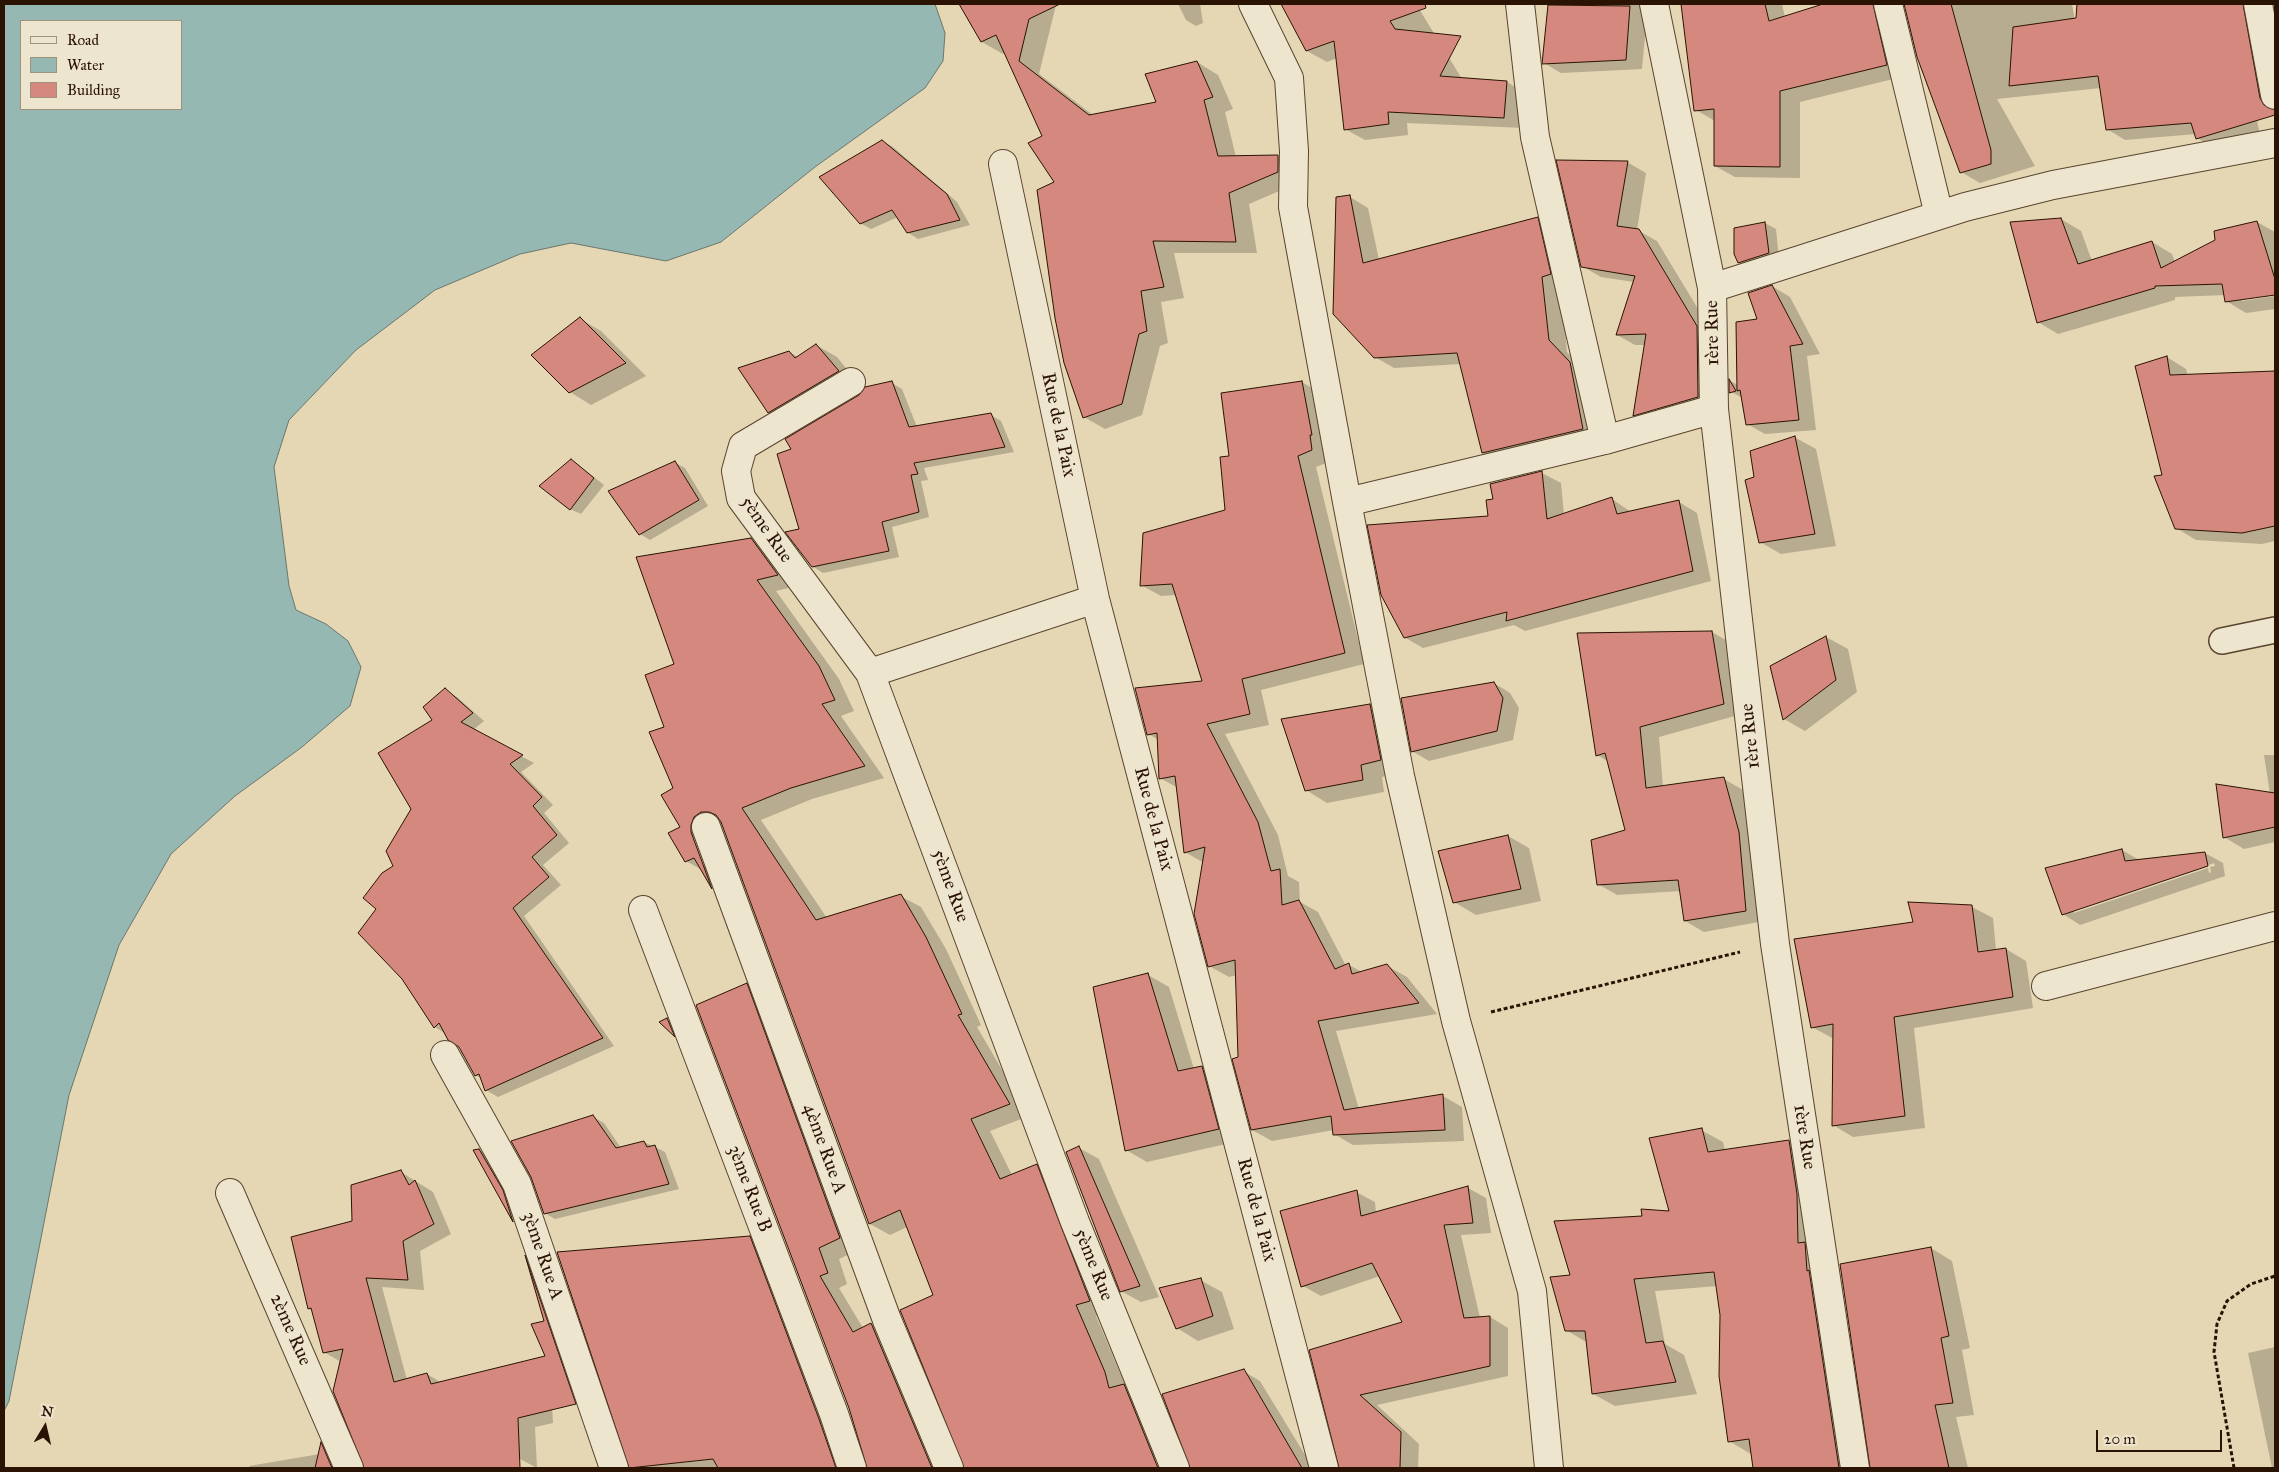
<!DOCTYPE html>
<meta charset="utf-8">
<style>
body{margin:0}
#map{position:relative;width:2279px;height:1472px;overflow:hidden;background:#e5d7b3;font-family:"IM FELL Great Primer",serif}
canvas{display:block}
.frame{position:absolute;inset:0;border:5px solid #2a1303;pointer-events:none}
.legend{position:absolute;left:20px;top:20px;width:162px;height:90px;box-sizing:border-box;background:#eee5ce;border:1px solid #a0917d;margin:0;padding:6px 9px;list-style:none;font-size:15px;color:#2a1303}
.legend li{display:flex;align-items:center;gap:10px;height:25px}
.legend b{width:25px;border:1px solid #a0917d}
.north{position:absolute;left:20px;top:1402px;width:50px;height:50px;-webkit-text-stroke:4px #eee5ce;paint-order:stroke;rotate:9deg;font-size:14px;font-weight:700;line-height:20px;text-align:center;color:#2a1303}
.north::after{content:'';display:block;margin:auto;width:18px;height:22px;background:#2a1303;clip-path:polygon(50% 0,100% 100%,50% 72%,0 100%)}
.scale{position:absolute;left:2096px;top:1430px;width:126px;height:22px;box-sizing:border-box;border:2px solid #2a1303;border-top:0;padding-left:6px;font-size:15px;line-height:18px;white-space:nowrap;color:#2a1303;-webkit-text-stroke:4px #eee5ce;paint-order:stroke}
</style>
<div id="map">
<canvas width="2279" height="1472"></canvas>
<div class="frame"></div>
<ul class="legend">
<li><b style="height:6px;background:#eee5ce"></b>Road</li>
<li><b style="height:14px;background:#96b8b2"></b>Water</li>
<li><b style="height:14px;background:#d4887e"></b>Building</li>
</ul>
<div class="north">N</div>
<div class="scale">20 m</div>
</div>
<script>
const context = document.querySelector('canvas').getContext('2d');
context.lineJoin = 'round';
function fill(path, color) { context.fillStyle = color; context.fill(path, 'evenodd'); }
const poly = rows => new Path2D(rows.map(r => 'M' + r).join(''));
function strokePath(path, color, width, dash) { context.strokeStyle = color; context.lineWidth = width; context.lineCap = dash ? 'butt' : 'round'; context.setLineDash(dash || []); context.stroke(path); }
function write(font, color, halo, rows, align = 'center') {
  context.font = font + ' "IM FELL Great Primer",serif'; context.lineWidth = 4.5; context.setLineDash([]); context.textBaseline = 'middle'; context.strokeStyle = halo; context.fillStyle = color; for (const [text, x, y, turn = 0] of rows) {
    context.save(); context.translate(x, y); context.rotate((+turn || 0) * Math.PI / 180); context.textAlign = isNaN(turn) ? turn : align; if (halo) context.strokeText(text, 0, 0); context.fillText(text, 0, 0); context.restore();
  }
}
const water = poly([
 [4,4,935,4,945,33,943,61,925,88,815,167,721,242,666,261,571,243,520,254,435,290,356,350,289,420,274,467,289,586,296,610,326,624,348,641,361,667,350,706,302,747,235,796,171,854,119,945,69,1095,9,1401,4,1411,4,4],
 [21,21,181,21,181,109,21,109,21,21]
]);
fill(water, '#96b8b2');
strokePath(water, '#6b766c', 1);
fill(poly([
 [960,4,1056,5,1039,74,1093,115,1158,103,1197,62,1218,75,1233,109,1225,112,1236,157,1278,157,1299,169,1298,183,1249,204,1257,253,1174,253,1184,298,1161,302,1168,343,1160,346,1142,415,1105,429,1084,417,1056,183,1044,137,1005,52,1003,54,982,42],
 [1178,4,1200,4,1203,23,1196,26,1186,20],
 [1283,4,1416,4,1462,79,1507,82,1527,94,1524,128,1407,123,1408,135,1365,140,1345,129,1337,58,1327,62,1307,51],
 [1556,4,1648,4,1642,69,1561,73,1544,63],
 [1683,4,1782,4,1785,17,1827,4,1877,4,1901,77,1800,102,1800,178,1735,177,1715,166,1715,121,1696,110],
 [1905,4,2072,4,2078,38,2155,4,2265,4,2275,102,2254,106,2260,135,2215,148,2197,138,2196,134,2125,140,2107,129,2101,88,1997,99,2035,166,1980,183,1961,172,1919,57],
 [882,141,893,147,957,202,970,225,918,239,907,232,898,217,871,229,860,223],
 [1627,162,1646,173,1637,230,1657,241,1715,337,1716,407,1652,426,1634,415,1645,345,1635,345,1617,335,1634,282,1601,277,1582,266],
 [1350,197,1368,208,1379,260,1537,219,1556,229,1567,352,1588,374,1601,440,1502,463,1483,453,1461,364,1394,368,1375,357],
 [2061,219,2081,231,2092,261,2152,242,2172,254,2175,262,2257,222,2275,232,2275,294,2242,298,2242,301,2275,296,2275,309,2246,313,2226,301,2225,295,2175,297,2175,300,2058,334,2038,322],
 [1765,223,1776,229,1779,259,1749,269,1739,262,1735,229],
 [1772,286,1790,297,1820,354,1807,356,1816,430,1765,434,1747,424,1743,398,1731,392,1730,381,1738,385],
 [580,319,601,331,646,376,591,405,570,392],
 [816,345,837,357,858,383,789,424,769,412,789,352,798,357],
 [2167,357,2186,369,2188,376,2275,372,2275,541,2262,544,2196,540,2176,528,2163,476],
 [1302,382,1322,394,1331,461,1316,467,1364,664,1261,690,1269,725,1225,734,1278,835,1288,876,1299,882,1300,902,1318,912,1346,966,1349,965,1362,972,1387,966,1407,977,1437,1014,1336,1031,1359,1109,1443,1096,1462,1107,1464,1141,1353,1145,1334,1134,1334,1130,1272,1141,1252,1130,1239,1058,1237,975,1229,977,1209,966,1204,863,1185,852,1178,788,1160,778,1159,740,1148,734,1204,682,1177,595,1161,596,1141,585,1227,511,1231,457],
 [892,383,902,389,917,427,991,415,1001,421,1014,452,924,468,928,480,921,481,929,517,892,527,899,557,823,573,812,566,801,530,793,449,860,396],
 [1794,437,1816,449,1836,546,1781,554,1760,542,1756,478],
 [572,460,604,485,581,514,570,509],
 [674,462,685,468,708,506,650,540,640,534],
 [1542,473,1561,483,1564,515,1612,499,1631,512,1679,502,1697,513,1711,581,1525,631,1514,625,1423,648,1404,637,1489,517,1495,500],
 [751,539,771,551,797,586,776,591,839,679,854,711,841,716,884,778,812,799,761,820,827,918,900,896,921,907,946,949,981,1025,977,1027,1029,1116,990,1131,1012,1175,1037,1165,1057,1177,1110,1312,1096,1316,1126,1387,1144,1397,1168,1457,1116,1468,966,1468,934,1296,907,1227,890,1235,870,1224,722,823,714,829,731,898,713,888,702,870,686,861,665,728,675,665],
 [692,836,694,836,705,865,702,865],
 [1712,632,1731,643,1742,714,1659,737,1663,787,1724,779,1743,790,1758,844,1764,921,1704,932,1685,921,1681,891,1617,895,1598,884,1627,831,1609,762,1597,755],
 [1826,637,1848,649,1857,692,1805,731,1784,719,1771,666],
 [1494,683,1510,693,1519,708,1513,740,1429,761,1412,751],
 [445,690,457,697,484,721,473,730,534,763,521,772,553,805,544,813,569,843,543,865,561,885,524,916,614,1046,498,1097,486,1090,482,1079,476,1075,460,1047,446,1034,435,1027,403,978,394,867,412,809,434,720],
 [1370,705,1391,717,1402,772,1382,777,1384,792,1327,803,1306,790],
 [2264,755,2275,755,2275,842,2244,849,2224,837,2270,794],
 [1508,836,1529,848,1541,901,1476,915,1454,902],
 [2122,850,2139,860,2205,853,2223,863,2225,876,2080,925,2063,914],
 [2206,863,2209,865,2214,863,2215,866,2210,867,2211,872,2209,873,2208,868,2074,913,2074,910],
 [1972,907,1993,918,1996,950,2006,949,2026,961,2033,1008,1914,1028,1925,1128,1853,1137,1833,1125,1834,1039,1812,1027,1915,923],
 [1148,975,1169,987,1194,1069,1202,1067,1222,1079,1239,1141,1147,1162,1126,1150],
 [747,984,767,996,860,1249,839,1259,847,1284,839,1288,863,1328,871,1324,892,1336,947,1468,868,1468,861,1441,697,1006],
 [667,1019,689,1032,694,1047,675,1036,661,1022],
 [593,1117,604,1123,621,1148,644,1142,665,1152,679,1189,555,1219,545,1213],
 [1701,1130,1723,1142,1725,1150,1789,1142,1811,1154,1859,1468,1756,1468,1757,1453,1751,1454,1729,1441,1721,1315,1718,1286,1655,1291,1665,1344,1684,1355,1697,1394,1615,1406,1593,1394,1588,1343,1566,1330,1571,1277,1643,1217,1670,1212],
 [1079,1148,1099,1159,1159,1297,1141,1302,1121,1291],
 [479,1150,490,1156,523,1226,514,1221,475,1151],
 [401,1172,433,1192,451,1234,420,1251,424,1290,382,1287,407,1380,427,1374,442,1383,550,1370,553,1423,535,1427,537,1468,520,1459,497,1439,510,1468,366,1468,341,1362,324,1352,313,1311,309,1309,292,1238,353,1222],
 [1468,1188,1486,1198,1491,1233,1461,1235,1480,1318,1490,1317,1508,1328,1508,1376,1377,1405,1419,1444,1418,1468,1340,1468,1310,1350,1403,1322,1380,1276,1321,1296,1303,1286,1356,1192,1375,1202,1376,1213],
 [750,1237,772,1250,849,1458,756,1468,632,1468,630,1467],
 [1931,1248,1952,1261,1970,1348,1962,1350,1974,1415,1956,1417,1968,1468,1871,1468],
 [527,1258,546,1269,590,1398,571,1387,541,1323,545,1322],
 [1200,1280,1222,1292,1234,1329,1198,1341,1177,1328],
 [2275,1347,2275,1468,2272,1468,2248,1353],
 [1243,1371,1260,1381,1313,1468,1192,1468,1191,1462],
 [322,1444,338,1454,345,1468,250,1468,249,1466,320,1454]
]), '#0003');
const building = poly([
 [959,4,1060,4,1029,19,1019,61,1089,115,1156,102,1145,74,1197,61,1213,97,1204,100,1218,156,1278,155,1278,172,1229,193,1236,242,1153,241,1164,287,1141,291,1147,331,1139,334,1122,404,1083,418,1064,363,1055,318,1037,190,1054,182,1028,143,1042,136,996,35,981,42,959,4],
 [1281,4,1425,4,1426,8,1390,21,1395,29,1461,36,1440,76,1507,81,1504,118,1388,112,1389,124,1344,130,1334,41,1306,51,1281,4],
 [1681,4,1765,4,1769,21,1823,4,1873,4,1887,65,1780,91,1780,167,1714,166,1714,109,1694,111,1681,4],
 [1904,4,1951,4,1991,150,1991,164,1960,173,1917,57,1904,4],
 [2077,4,2243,4,2260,98,2264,105,2275,110,2275,115,2196,139,2191,123,2106,130,2098,76,2009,86,2013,27,2076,18,2077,4],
 [1548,5,1630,6,1626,60,1542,64,1548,5],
 [882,140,947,194,960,220,907,233,892,210,860,224,819,177,882,140],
 [1556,160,1628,161,1617,226,1639,229,1697,326,1698,397,1633,416,1646,334,1616,335,1635,276,1581,267,1556,160],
 [1350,195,1363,263,1538,217,1551,274,1542,277,1549,340,1570,362,1583,429,1482,453,1457,353,1374,358,1333,314,1336,197,1350,195],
 [2061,218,2078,264,2152,241,2161,268,2215,240,2214,231,2257,221,2275,279,2275,295,2225,302,2222,284,2155,286,2155,288,2037,323,2010,222,2061,218],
 [1765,222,1769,253,1738,263,1734,254,1734,228,1765,222],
 [1772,285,1803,344,1790,346,1799,420,1746,425,1740,390,1737,391,1736,322,1757,319,1748,293,1772,285],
 [580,317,626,363,569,393,531,355,580,317],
 [816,344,839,371,768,413,738,368,789,351,795,358,816,344],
 [2167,356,2170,375,2275,371,2275,526,2242,533,2175,529,2154,476,2162,475,2135,366,2167,356],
 [1729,379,1736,391,1729,393,1729,379],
 [892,381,909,427,991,413,1005,447,914,463,918,474,911,475,919,512,882,522,889,551,812,567,785,532,799,529,777,454,791,449,785,439,859,395,865,387,892,381],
 [1302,381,1312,435,1310,435,1312,450,1298,456,1345,653,1242,679,1250,714,1207,724,1258,822,1271,871,1280,869,1282,905,1299,900,1335,969,1349,963,1352,974,1387,964,1419,1003,1318,1021,1344,1110,1443,1094,1445,1130,1333,1135,1331,1116,1251,1130,1232,1059,1238,1057,1235,960,1208,967,1194,914,1205,847,1184,853,1175,776,1159,779,1157,733,1147,735,1135,688,1202,681,1172,584,1140,586,1143,533,1225,510,1220,457,1229,456,1221,393,1302,381],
 [1795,436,1815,534,1759,543,1745,480,1754,477,1750,451,1795,436],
 [571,459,594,478,570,510,539,486,571,459],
 [675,461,699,500,639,535,608,491,675,461],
 [1542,471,1547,519,1612,497,1617,514,1679,500,1693,571,1506,621,1507,612,1404,638,1381,595,1367,525,1488,516,1486,500,1493,499,1490,484,1542,471],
 [751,538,778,575,757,580,819,666,835,700,822,704,865,766,791,788,742,808,816,920,901,894,926,937,962,1014,958,1015,1010,1104,971,1119,1000,1179,1037,1164,1090,1301,1076,1305,1105,1372,1109,1388,1124,1384,1158,1468,964,1468,900,1310,933,1295,900,1210,869,1224,721,822,716,815,709,812,701,812,694,817,691,825,691,832,712,889,694,858,685,862,668,833,680,827,661,795,673,788,649,732,664,727,645,675,674,664,636,557,751,538],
 [1712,631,1724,704,1640,727,1646,788,1724,777,1739,832,1746,911,1684,921,1678,880,1597,885,1591,840,1625,830,1605,753,1596,756,1577,633,1712,631],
 [1826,636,1836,680,1783,720,1770,666,1826,636],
 [1494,682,1503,698,1497,731,1411,752,1401,698,1494,682],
 [445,688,473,713,461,722,523,755,510,764,542,797,533,806,557,835,532,857,549,877,513,908,603,1038,485,1091,479,1074,475,1076,459,1047,448,1040,439,1023,434,1028,402,979,358,933,376,909,363,898,382,873,393,866,386,851,411,809,378,753,432,720,423,707,445,688],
 [1370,704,1381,760,1361,765,1363,780,1305,791,1281,719,1370,704],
 [2216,784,2275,793,2275,827,2223,838,2216,784],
 [1508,835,1521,889,1453,903,1438,851,1508,835],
 [2122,849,2125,861,2205,852,2208,866,2062,915,2045,868,2122,849],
 [1908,902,1972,905,1978,952,2006,948,2013,997,1894,1017,1905,1116,1832,1126,1833,1024,1811,1028,1794,939,1913,922,1908,902],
 [1148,973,1178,1071,1202,1066,1219,1129,1125,1151,1093,987,1148,973],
 [747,983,840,1238,819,1248,828,1273,820,1276,853,1332,871,1323,932,1468,867,1468,849,1408,696,1005,747,983],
 [667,1018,675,1037,659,1022,667,1018],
 [593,1115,616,1148,644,1141,647,1147,655,1145,669,1184,544,1214,531,1177,511,1141,593,1115],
 [1702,1128,1708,1152,1789,1140,1797,1194,1798,1243,1805,1242,1807,1271,1809,1270,1839,1468,1753,1468,1749,1439,1728,1442,1719,1376,1720,1315,1714,1272,1634,1279,1646,1343,1663,1341,1676,1382,1592,1394,1585,1331,1565,1331,1550,1277,1570,1275,1554,1221,1642,1216,1641,1209,1669,1211,1649,1138,1702,1128],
 [1079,1146,1140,1286,1120,1292,1066,1152,1079,1146],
 [479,1149,503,1190,513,1222,473,1150,479,1149],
 [401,1170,409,1185,415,1180,434,1224,403,1241,408,1280,366,1278,394,1382,427,1373,431,1384,545,1356,531,1324,544,1321,525,1255,576,1404,518,1418,520,1468,364,1468,333,1391,343,1349,323,1353,311,1308,308,1309,291,1237,352,1221,351,1185,401,1170],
 [1468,1186,1473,1223,1444,1225,1464,1318,1490,1316,1490,1366,1360,1395,1401,1432,1400,1468,1339,1468,1309,1350,1402,1322,1372,1263,1301,1287,1280,1211,1357,1190,1361,1216,1468,1186],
 [750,1236,819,1419,836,1468,718,1468,713,1459,629,1468,557,1252,750,1236],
 [1931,1247,1949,1336,1941,1338,1953,1403,1935,1405,1949,1468,1870,1468,1840,1264,1931,1247],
 [1201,1278,1213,1316,1176,1329,1159,1288,1201,1278],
 [1244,1369,1302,1468,1190,1468,1162,1394,1244,1369],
 [321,1442,332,1468,315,1468,321,1442]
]);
fill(building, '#d4887e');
strokePath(building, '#2a1303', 1);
const lane = poly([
 [2222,641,2275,630]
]);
const street = poly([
 [1253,4,1289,78,1294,151,1293,207,1347,502,1400,776,1456,1021,1532,1291,1549,1468],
 [1520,4,1535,137,1605,440],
 [1654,4,1712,288,1714,409,1775,944,1855,1468],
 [1888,4,1939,215],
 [2258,4,2275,95],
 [1003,164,1095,599,1324,1468],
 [1712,288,1965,207,2053,185,2275,143],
 [851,382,743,446,736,471,741,498,870,673,1075,1222,1175,1468],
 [1347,502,1605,440,1714,409],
 [870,673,1095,599],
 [706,827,887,1320,949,1468],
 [643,910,834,1414,852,1468],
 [2046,986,2275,926],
 [445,1055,517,1184,614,1468],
 [230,1193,349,1468]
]);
strokePath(lane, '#59442f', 28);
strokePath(street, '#59442f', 30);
strokePath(poly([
 [1491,1012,1740,952],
 [2234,1468,2214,1352,2217,1324,2227,1301,2251,1284,2275,1276]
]), '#2a1303', 3, [4, 2.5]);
strokePath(lane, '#eee5ce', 25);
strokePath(street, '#eee5ce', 28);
write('19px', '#2a1303', '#eee5ce', [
 ["1ère Rue",1713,333,-91],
 ["Rue de la Paix",1058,425,78],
 ["5ème Rue",766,530,55],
 ["1ère Rue",1751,736,-96],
 ["Rue de la Paix",1153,819,75],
 ["5ème Rue",950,886,70],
 ["1ère Rue",1804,1137,81],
 ["4ème Rue A",824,1149,70],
 ["3ème Rue B",749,1189,69],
 ["Rue de la Paix",1256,1210,75],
 ["3ème Rue A",542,1256,71],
 ["5ème Rue",1093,1265,68],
 ["2ème Rue",290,1330,66]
]);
</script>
